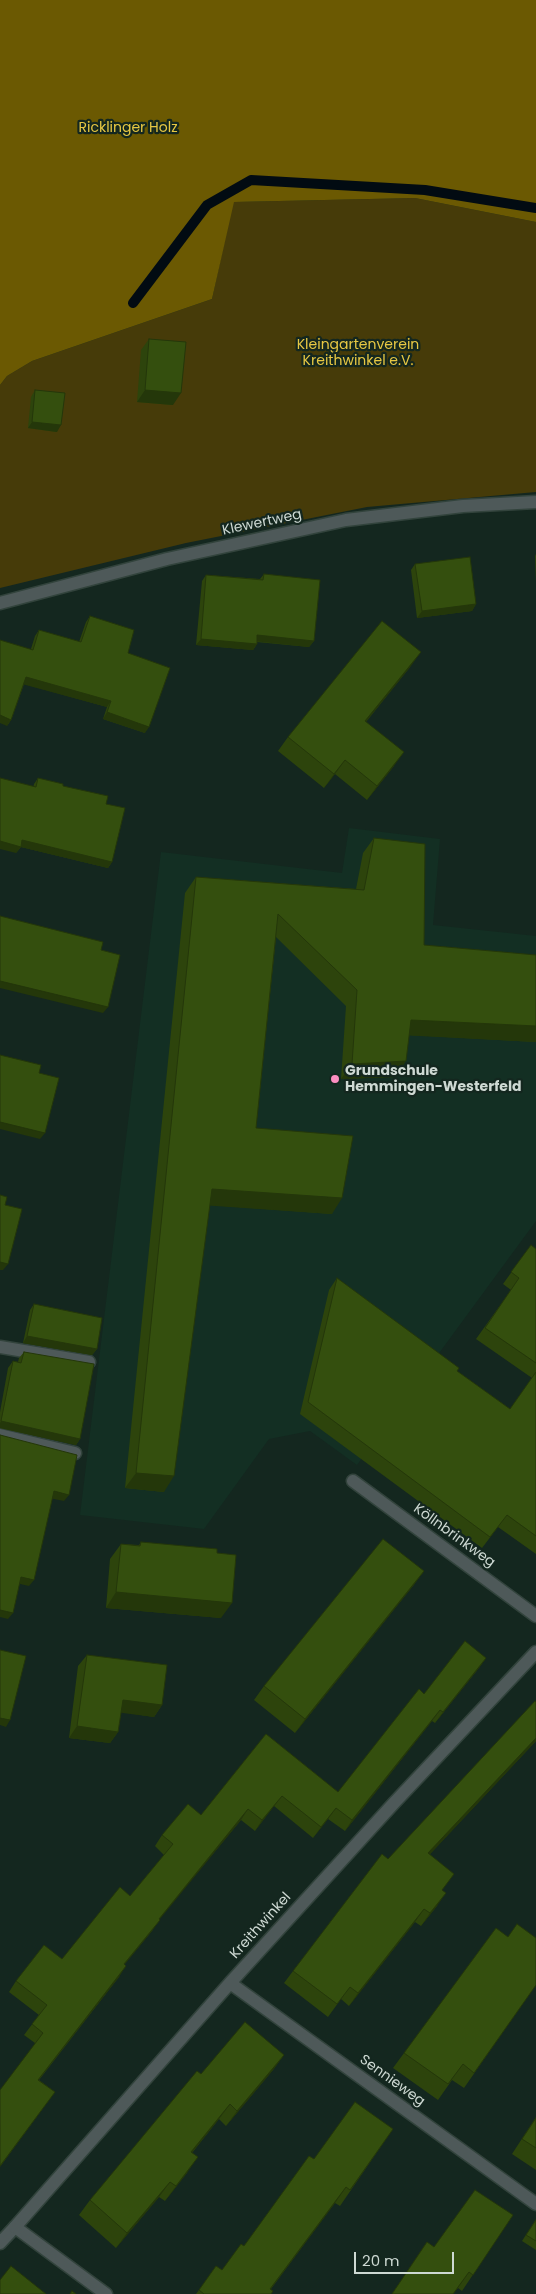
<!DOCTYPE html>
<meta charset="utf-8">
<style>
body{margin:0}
#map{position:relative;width:536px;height:2294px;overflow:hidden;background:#14271f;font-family:Poppins,sans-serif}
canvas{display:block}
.scale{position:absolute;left:354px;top:2252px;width:100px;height:22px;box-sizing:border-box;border:2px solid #ced9d3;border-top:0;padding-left:6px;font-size:15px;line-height:18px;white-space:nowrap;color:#ced9d3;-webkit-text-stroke:4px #14271f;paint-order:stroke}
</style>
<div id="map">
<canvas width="536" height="2294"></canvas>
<div class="scale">20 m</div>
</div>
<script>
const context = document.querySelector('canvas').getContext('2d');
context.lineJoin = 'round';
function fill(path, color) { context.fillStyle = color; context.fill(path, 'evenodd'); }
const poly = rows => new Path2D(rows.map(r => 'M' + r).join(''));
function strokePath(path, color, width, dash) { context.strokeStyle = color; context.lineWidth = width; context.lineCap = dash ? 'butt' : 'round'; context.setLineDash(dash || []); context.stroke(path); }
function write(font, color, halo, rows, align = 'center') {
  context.font = font + ' Poppins,sans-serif'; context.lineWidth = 4.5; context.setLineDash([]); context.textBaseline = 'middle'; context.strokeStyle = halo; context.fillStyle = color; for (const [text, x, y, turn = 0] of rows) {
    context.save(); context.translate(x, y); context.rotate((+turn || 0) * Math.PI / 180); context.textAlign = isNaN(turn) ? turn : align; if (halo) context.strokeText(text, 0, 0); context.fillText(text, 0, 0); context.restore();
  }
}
fill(poly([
 [349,828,440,839,433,925,536,936,536,1221,357,1465,310,1431,269,1439,204,1529,80,1515,161,852,342,873]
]), '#132f23');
fill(poly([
 [415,198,536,222,536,492,367,507,186,543,0,588,0,385,7,376,32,361,212,299,233,202]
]), '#463b09');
fill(poly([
 [0,0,536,0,536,222,415,198,234,202,212,299,32,361,7,376,0,385]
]), '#6b5902');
strokePath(poly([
 [133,303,207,205,251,180,425,190,536,208]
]), '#020b12', 10);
const service = poly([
 [0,1347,89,1362],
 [0,1435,75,1453],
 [0,2243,15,2227]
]);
const minor = poly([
 [0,603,167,559,346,520,463,506,536,502],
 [353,1481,536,1616],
 [230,1983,536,2204],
 [106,2294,15,2227,230,1983,394,1803,536,1652]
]);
strokePath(service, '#32433c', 15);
strokePath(minor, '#32433c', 15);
strokePath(service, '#4e5959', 12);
strokePath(minor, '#4e5959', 12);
fill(poly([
 [149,339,173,405,137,402,141,350],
 [35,390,57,432,28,428,31,397],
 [536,554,536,582,535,556],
 [415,564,476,604,472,611,417,618,411,570],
 [264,574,314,641,309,647,257,642,257,644,253,650,196,645,202,581,206,575,260,579],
 [90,616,128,653,145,733,103,719,107,707,24,684,11,720,7,726,35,636,39,630,79,642,86,622],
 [411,666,366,722,394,766,367,800,335,774,324,788,278,751,288,737],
 [38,778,63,786,106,804,112,862,108,868,21,847,16,853,34,784],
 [374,838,424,945,536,955,536,1042,409,1035,396,1077,341,1079,346,1006,276,937,256,1128,332,1214,210,1205,164,1492,125,1488,185,893,196,877,356,889,363,853],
 [531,1245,536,1249,536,1554,498,1527,482,1548,300,1414,329,1290,337,1278,457,1371,510,1409,532,1378,476,1339,511,1290,503,1284],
 [34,1304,97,1349,92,1355,23,1343,30,1310],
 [24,1352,80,1439,76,1445,0,1428,0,1412,8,1368,13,1361,18,1362,19,1358],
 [141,1542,221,1618,106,1608,110,1559,121,1544,139,1545],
 [424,1571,413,1586,295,1733,254,1700,264,1686],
 [87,1655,162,1705,154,1717,121,1712,118,1732,110,1743,69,1738,78,1666],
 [486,1658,479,1668,435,1723,432,1721,345,1831,328,1819,313,1838,274,1806,255,1831,241,1820,159,1919,152,1931,124,1965,119,1977,39,2080,55,2092,0,2167,35,2043,24,2035,39,2015,9,1992,16,1981,62,1959,130,1896,164,1855,155,1846,162,1835,201,1815,266,1734,338,1792,424,1694],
 [536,1702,536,1741,429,1855,442,1891,437,1906,421,1926,415,1922,349,2006,341,1999,328,2017,284,1983,293,1971,388,1859],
 [536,1985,464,2088,452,2080,438,2100,393,2068,404,2053],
 [284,2055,273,2070,226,2126,219,2119,192,2153,187,2173,165,2201,159,2197,116,2248,79,2215,90,2200,201,2074],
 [536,2117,536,2170,512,2154],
 [393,2129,340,2206,335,2203,271,2289,271,2294,196,2294,216,2266,222,2270,244,2246,314,2159],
 [513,2215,462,2291,458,2288,453,2294,392,2294,427,2242,434,2247],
 [536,2219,536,2250,522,2241]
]), '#2d440c');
fill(poly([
 [145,390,181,393,173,405,137,402],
 [32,422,61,425,57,432,28,428],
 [476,604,472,611,417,618,422,611],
 [257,635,314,641,309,647,253,641],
 [201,639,257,644,253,650,196,645],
 [421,652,411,666,355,735,365,721],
 [26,677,111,701,107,707,22,684],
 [107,712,149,727,145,733,103,719],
 [0,715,11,720,7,726,0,723],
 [404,752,394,766,367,800,377,786],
 [345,760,335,774,324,788,334,774],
 [22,840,112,862,108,868,21,847,16,853,0,849,0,841],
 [0,981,108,1007,103,1013,0,988],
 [411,1020,536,1026,536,1042,400,1035],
 [406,1061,396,1077,341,1079,352,1064],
 [0,1122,45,1133,40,1139,0,1129],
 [212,1189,342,1198,332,1214,201,1205],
 [0,1262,8,1264,3,1270,0,1270],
 [27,1336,97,1349,92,1355,23,1343],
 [1,1421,80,1439,76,1445,0,1428,0,1423],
 [136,1473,174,1476,164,1492,125,1488],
 [54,1491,69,1495,64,1501,49,1498],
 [424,1571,413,1586,295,1733,305,1719],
 [21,1577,34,1580,29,1586,16,1583],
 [116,1592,232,1603,221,1618,106,1608],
 [0,1610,13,1613,8,1619,0,1617],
 [486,1658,479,1668,435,1723,443,1712],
 [123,1700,162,1705,154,1717,115,1712],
 [440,1710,432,1721,345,1831,352,1820],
 [0,1718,10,1720,6,1727,0,1725],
 [77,1726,118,1732,110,1743,69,1738],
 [536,1738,536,1741,419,1866,428,1853],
 [282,1796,274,1806,255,1831,262,1820],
 [336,1808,328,1819,313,1838,321,1827],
 [248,1809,241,1820,151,1930,159,1919],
 [446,1893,437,1906,421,1926,430,1913],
 [424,1909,415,1922,349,2006,358,1993],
 [160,1920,152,1931,116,1975,124,1964],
 [126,1966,119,1977,30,2090,38,2080],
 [284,2055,273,2070,226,2126,237,2111],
 [230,2104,219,2119,180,2167,191,2152],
 [198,2157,187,2173,165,2201,176,2186],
 [170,2182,159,2197,116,2248,127,2233],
 [346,2187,335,2203,267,2294]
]), '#24370a');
const building = poly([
 [149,339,186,342,181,393,145,390,149,339],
 [35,390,65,393,61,425,32,422,35,390],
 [470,557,476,604,422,611,415,564,470,557],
 [264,574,320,580,314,641,257,635,257,644,201,639,206,575,263,580,264,574],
 [90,616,134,630,128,653,170,668,149,727,107,712,111,701,26,677,11,720,0,715,0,640,33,650,39,630,81,642,90,616],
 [382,621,421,652,365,721,404,752,377,786,345,760,334,774,288,737,382,621],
 [0,778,36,787,38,778,63,784,63,786,108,796,106,804,125,808,112,862,22,840,21,847,0,841,0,778],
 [374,838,425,844,424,945,536,955,536,1026,411,1020,406,1061,352,1064,357,990,278,914,256,1128,353,1136,342,1198,212,1189,174,1476,136,1473,196,877,364,890,374,838],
 [0,916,103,942,101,950,120,955,108,1007,0,981,0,916],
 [0,1055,41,1065,39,1073,59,1078,45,1133,0,1122,0,1055],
 [0,1195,7,1197,5,1205,22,1209,8,1264,0,1262,0,1195],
 [531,1245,536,1249,536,1363,485,1328,519,1278,511,1272,531,1245],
 [337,1278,459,1368,457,1371,510,1409,536,1372,536,1536,507,1515,490,1537,308,1402,337,1278],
 [34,1304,102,1318,97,1349,27,1336,34,1304],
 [24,1352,94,1364,80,1439,1,1421,13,1361,21,1363,24,1352],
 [0,1435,77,1455,69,1495,54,1491,34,1580,21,1577,13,1613,0,1610,0,1435],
 [383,1539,424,1571,305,1719,264,1686,383,1539],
 [141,1542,217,1549,217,1553,236,1555,232,1603,116,1592,121,1544,140,1546,141,1542],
 [465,1641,486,1658,443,1712,440,1710,352,1820,336,1808,321,1827,282,1796,262,1820,248,1809,159,1919,160,1920,124,1964,126,1966,38,2080,55,2092,0,2166,0,2090,43,2033,32,2024,47,2005,16,1981,44,1945,62,1959,120,1887,130,1896,173,1844,162,1835,188,1804,201,1815,266,1734,338,1792,419,1689,424,1694,465,1641],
 [0,1650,26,1656,10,1720,0,1718,0,1650],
 [87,1655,167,1665,162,1705,123,1700,118,1732,77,1726,87,1655],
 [535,1701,536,1702,536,1738,428,1853,454,1874,442,1890,446,1893,430,1913,424,1909,358,1993,350,1987,337,2004,293,1971,382,1854,388,1859,535,1701],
 [517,1924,536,1938,536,1985,474,2073,463,2064,448,2084,404,2053,496,1928,508,1937,517,1924],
 [245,2022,284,2055,237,2111,230,2104,191,2152,198,2157,176,2186,170,2182,127,2233,90,2200,197,2071,201,2074,245,2022],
 [355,2102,393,2129,350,2190,346,2187,270,2289,273,2291,271,2294,204,2294,199,2290,216,2266,222,2270,241,2244,244,2246,309,2156,314,2159,355,2102],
 [536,2118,536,2148,522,2139,536,2118],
 [475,2190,513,2215,473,2275,469,2272,453,2294,392,2294,427,2242,434,2247,475,2190],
 [536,2220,536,2241,526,2235,536,2220],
 [11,2266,46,2294,0,2294,0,2280,11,2266],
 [72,2291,76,2294,70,2294,72,2291]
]);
fill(building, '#344f0e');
strokePath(building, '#24370a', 1);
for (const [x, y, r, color] of [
 [335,1079,5,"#fc8fc1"]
]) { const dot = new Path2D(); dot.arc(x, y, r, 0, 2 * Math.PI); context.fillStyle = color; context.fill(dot); strokePath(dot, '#14271f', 2); }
write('14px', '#e7c843', '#14271f', [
 ["Ricklinger Holz",128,128],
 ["Kleingartenverein",358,345],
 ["Kreithwinkel e.V.",358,361]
]);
write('14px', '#ced9d3', '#14271f', [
 ["Klewertweg",262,523,-12],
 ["Köllnbrinkweg",454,1536,36],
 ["Kreithwinkel",261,1926,-48],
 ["Sennieweg",392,2081,36]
]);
write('bold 14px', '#ced9d3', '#14271f', [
 ["Grundschule",345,1071],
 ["Hemmingen-Westerfeld",345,1087]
], 'left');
</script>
